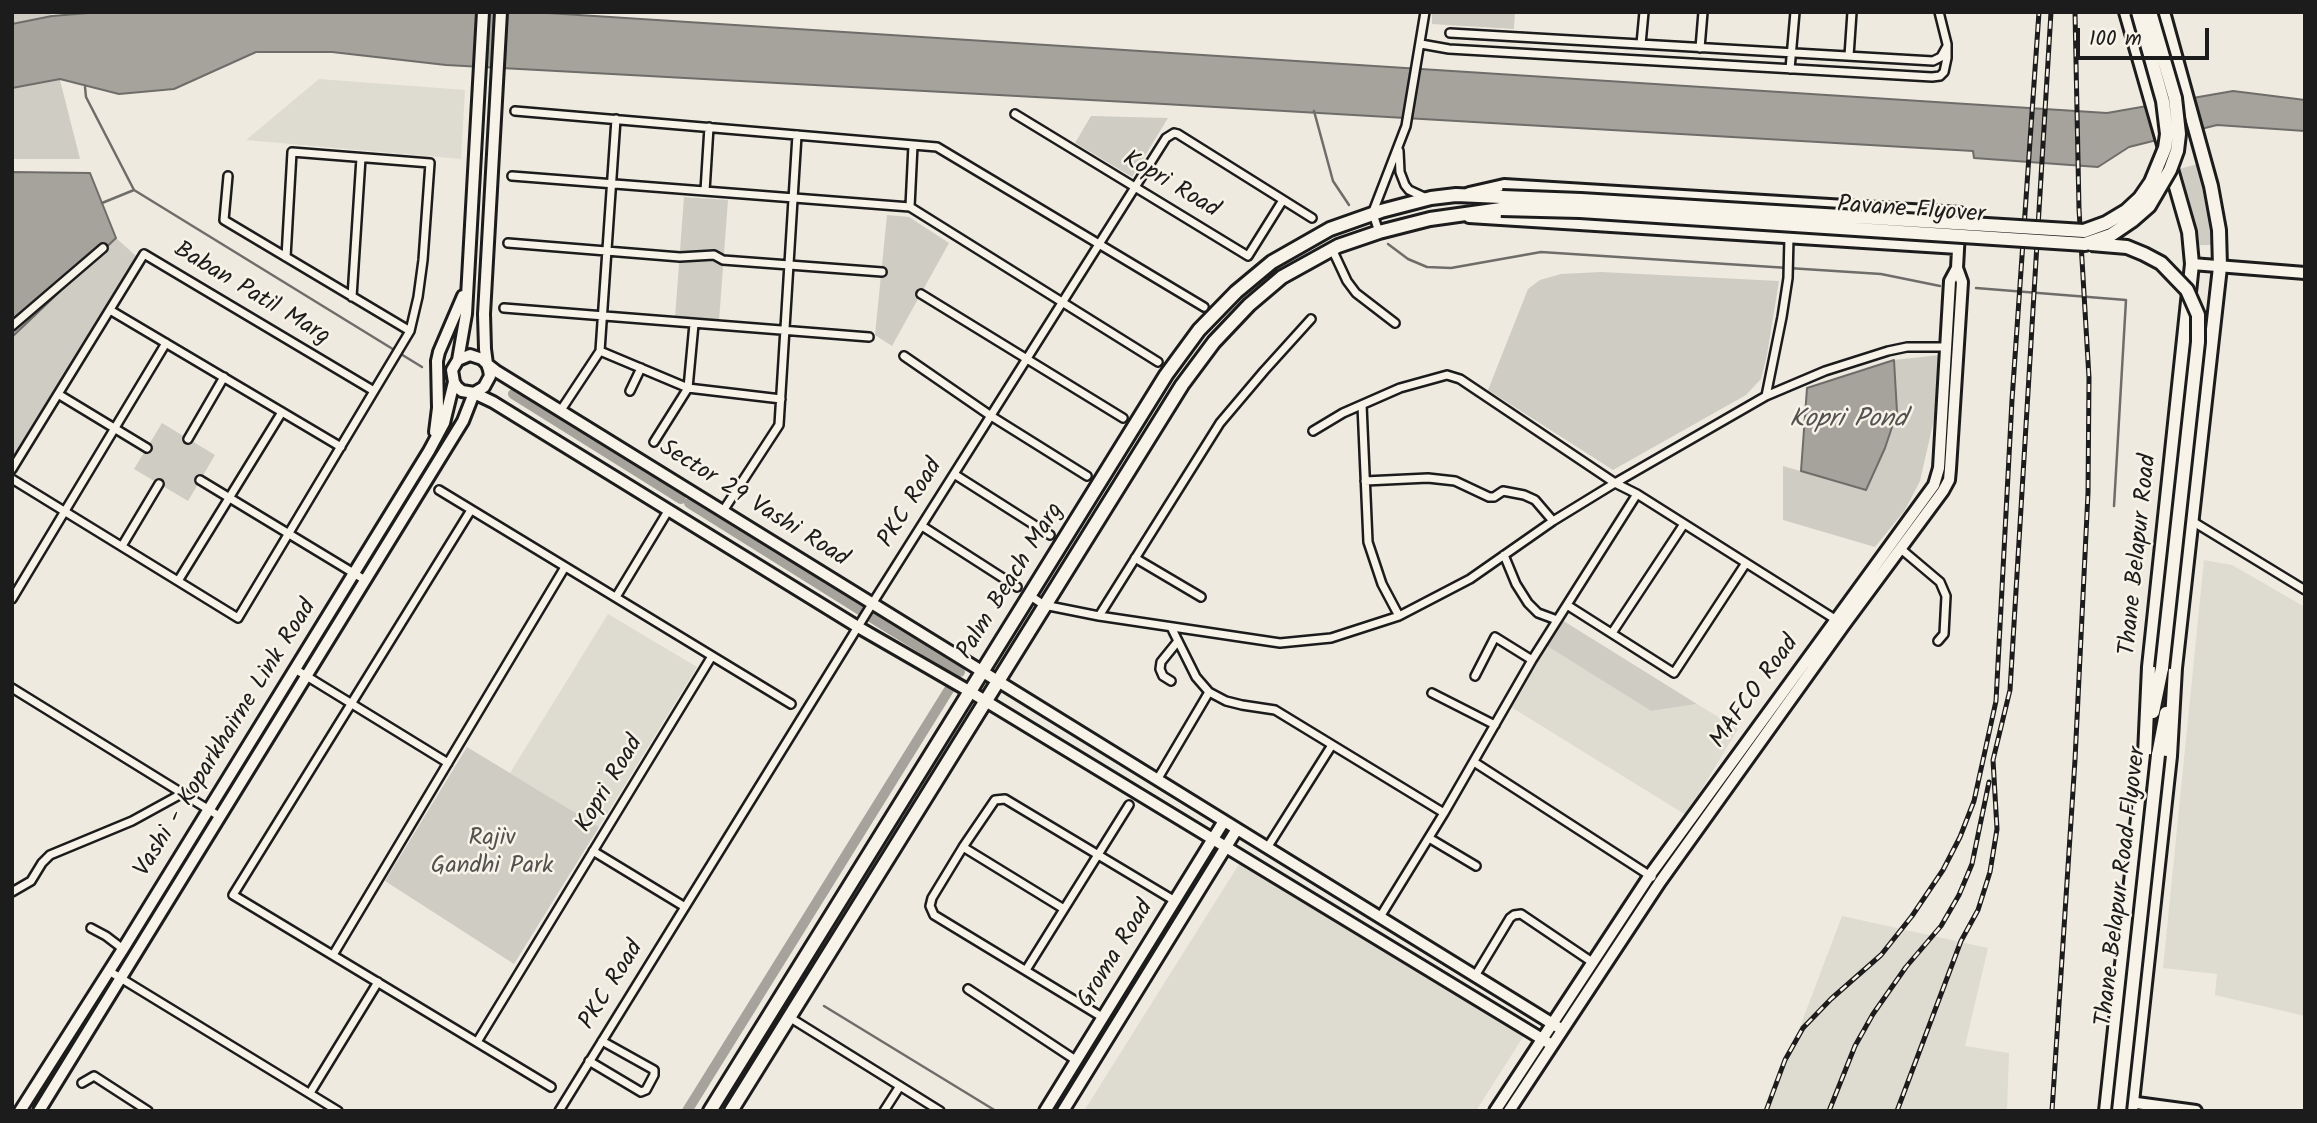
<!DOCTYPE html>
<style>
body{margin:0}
#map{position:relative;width:2317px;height:1123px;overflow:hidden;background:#eeeae0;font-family:Kalam,sans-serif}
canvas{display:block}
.frame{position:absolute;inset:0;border:14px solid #1c1c1c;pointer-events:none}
.scale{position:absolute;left:2076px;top:28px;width:133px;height:32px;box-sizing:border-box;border:4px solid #1c1c1c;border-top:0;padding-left:9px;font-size:21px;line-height:24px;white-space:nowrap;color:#1c1c1c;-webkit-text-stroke:5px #f7f3e8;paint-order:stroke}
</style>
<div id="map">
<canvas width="2317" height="1123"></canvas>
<div class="frame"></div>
<div class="scale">100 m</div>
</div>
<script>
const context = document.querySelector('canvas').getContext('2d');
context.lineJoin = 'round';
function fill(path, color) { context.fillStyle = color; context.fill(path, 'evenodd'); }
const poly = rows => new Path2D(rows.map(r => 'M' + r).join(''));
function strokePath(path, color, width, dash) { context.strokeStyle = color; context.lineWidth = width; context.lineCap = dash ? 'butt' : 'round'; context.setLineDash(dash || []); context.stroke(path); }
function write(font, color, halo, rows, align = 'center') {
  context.font = font + ' Kalam,sans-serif'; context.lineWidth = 5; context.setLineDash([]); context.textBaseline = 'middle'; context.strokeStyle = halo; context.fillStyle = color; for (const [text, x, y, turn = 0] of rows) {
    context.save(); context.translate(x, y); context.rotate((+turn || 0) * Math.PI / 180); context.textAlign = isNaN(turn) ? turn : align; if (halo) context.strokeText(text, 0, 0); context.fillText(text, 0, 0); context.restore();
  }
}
fill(poly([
 [319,79,465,90,461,159,246,140],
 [2204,560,2232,565,2305,607,2305,1016,2215,995,2217,974,2163,968],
 [608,614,697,667,599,827,510,773],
 [1547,646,1651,711,1697,704,1738,729,1686,815,1511,707],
 [1241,861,1523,1037,1476,1111,1084,1111],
 [1842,916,1988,948,1965,1046,2009,1053,2007,1111,1768,1111]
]), '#dedbd1');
fill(poly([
 [12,12,51,12,60,80,80,159,12,159],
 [1432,12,1515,12,1514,29,1432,24],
 [1091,116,1168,118,1132,177,1075,143],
 [2198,164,2212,231,2212,245,2197,245,2197,231,2179,169],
 [684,197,728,200,719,321,675,318],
 [887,215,909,217,949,243,892,346,875,335],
 [116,238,136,256,12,459,12,337],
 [1601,272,1779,281,1767,355,1761,379,1746,395,1613,470,1488,390,1528,289,1540,280,1561,274],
 [1940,355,1935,415,1920,481,1905,510,1875,547,1783,520,1783,466,1866,490,1897,412,1894,360],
 [162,423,215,455,188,501,134,469],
 [1562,620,1697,704,1651,711,1547,646],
 [467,747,599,827,514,964,385,881]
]), '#cfccc3');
const water = poly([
 [100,12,532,12,2107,113,2233,91,2305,100,2305,131,2217,125,2129,147,2098,167,1974,158,1973,151,1164,104,446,65,332,52,256,52,174,89,119,94,60,79,12,88,12,24,52,16,100,12],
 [12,172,90,173,116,238,12,337,12,172],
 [1894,360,1897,412,1885,448,1866,490,1801,471,1807,388,1894,360]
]);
fill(water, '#a6a39d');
strokePath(water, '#6f6d69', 2);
strokePath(poly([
 [85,87,86,97,134,190,422,367],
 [1314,111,1333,181,1349,205],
 [102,203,134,190],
 [1388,244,1408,259,1427,267,1451,268,1541,252,1881,274,1940,286],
 [1976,288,2126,300,2114,506],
 [824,1006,996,1111]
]), '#6f6d69', 2.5);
strokePath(poly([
 [513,394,681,499],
 [689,503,860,610],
 [872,618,960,672],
 [687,1111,950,688]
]), '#a6a39d', 10);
const minor = poly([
 [1450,33,1933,61,1941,57,1946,48],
 [1421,44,1449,49,1932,77,1940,76,1944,72,1947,58,1947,44,1939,12],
 [1641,44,1644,12],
 [1700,48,1703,12],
 [1849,56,1852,12],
 [1790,69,1795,12],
 [515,111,937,147,1204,307],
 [1015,114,1248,256,1283,200],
 [1399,151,1400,172,1405,185,1409,190,1424,197],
 [228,176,224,220,410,331],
 [512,176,910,207,1158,362],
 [705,191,709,127],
 [910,207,913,145],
 [1379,232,1373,214,1374,209,1406,126,1425,12],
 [508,243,680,257,714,255,723,260,882,272],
 [1332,249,1347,281,1356,293,1395,323],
 [921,294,1123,418],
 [352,297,361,158],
 [504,308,869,337],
 [110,310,341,447],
 [12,326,103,248],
 [600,351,688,388,781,399],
 [904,356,991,416,1087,476],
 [630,391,641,368],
 [58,394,147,448],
 [1766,396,1825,371,1888,351,1907,347,1946,347],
 [1362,405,1368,542,1382,584,1399,616],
 [561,410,600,351,616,119],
 [1313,431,1343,413,1400,388,1447,375,1460,379,1615,483,1637,494,1838,621],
 [188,439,224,377],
 [654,442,688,388,694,324],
 [12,469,144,254,374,391],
 [954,474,1050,535],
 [12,479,238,618,410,331,418,297,423,260,430,163,292,152,286,257],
 [200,480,365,580],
 [1365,481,1428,478,1455,481,1489,497,1494,497,1503,491,1524,495,1535,500,1553,521],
 [439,490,791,704],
 [471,510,233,895,551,1087],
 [723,511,779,425,797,135],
 [2192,521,2305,590],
 [922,526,1017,587],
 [122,546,159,484],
 [1901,549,1940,582,1946,596,1944,634,1938,641],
 [1504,555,1516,584,1528,603,1538,613,1557,620],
 [1135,558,1201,597],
 [178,581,282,412],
 [1029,595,1044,605,1099,616,1280,643,1331,638,1399,616,1470,579,1553,521,1615,483,1766,396,1782,317,1788,278,1789,237],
 [616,597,668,511],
 [12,599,166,343],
 [1567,605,1674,673,1746,563],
 [1099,616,1220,423,1264,371,1311,319],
 [1171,627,1196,677,1209,692,1226,701,1242,705,1275,710,1444,813],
 [1612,633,1684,524],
 [295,669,448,763],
 [1475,676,1495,637,1532,660],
 [1171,681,1163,676,1160,669,1161,662,1178,641],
 [12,688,219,816],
 [1432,693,1495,725],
 [1474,762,1652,877],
 [1157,780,1209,692],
 [1429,838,1476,866],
 [963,847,1064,909],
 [1267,848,1332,745],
 [593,851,685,907],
 [12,892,31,881,42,863,50,855,132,821,183,793],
 [1380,917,1444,813,1532,660,1637,494],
 [91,928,106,936,123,949],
 [333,955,565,567],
 [1026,970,1129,805],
 [109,971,338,1111],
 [1475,976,1510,918,1514,915,1521,914,1592,962],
 [968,989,1077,1061],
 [789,1017,940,1111],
 [1102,1017,934,915,930,906,932,898,963,847,995,800,1005,799,1175,901],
 [477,1042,712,656],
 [589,1061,641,1092,646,1090,654,1075,654,1070,602,1041],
 [82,1083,94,1076,148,1111],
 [310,1093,378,982],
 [559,1111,872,604,1166,138,1174,133,1178,134,1312,218],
 [884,1111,900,1086]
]);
const secondary = poly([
 [501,12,484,314,485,349,487,364,489,370,490,376,484,387,474,393,462,391,457,387,454,382,452,370,458,360,470,355,482,359,487,364,496,371,1561,1029],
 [1469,193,1504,185,1960,213,1957,268,1962,282,1950,469,1949,480,1943,491,1844,625,1660,882,1509,1111],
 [1469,217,1958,248],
 [2192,264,2305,273],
 [458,360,466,314,483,12],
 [474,393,493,402,858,627,969,691,1552,1045],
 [435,432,438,408,437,361,439,352,463,296],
 [2107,1099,2196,1111],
 [20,1111,123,949,429,451,444,423,454,382],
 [39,1111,463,421,474,393],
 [1045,1111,1224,821],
 [1063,1111,1237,829],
 [1495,1111,1650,875,1934,485,1939,468,1950,281,1957,268]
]);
const primary = poly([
 [2153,712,2162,668],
 [2158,755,2166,713],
 [710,1111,1166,375,1199,330,1236,292,1272,262,1330,229,1381,211,1431,198,1456,195,1502,197],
 [731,1111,1182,385,1214,342,1249,305,1282,277,1338,246,1379,232,1430,219,1501,209],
 [2106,1111,2145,754,2149,667,2192,264,2189,232,2126,12],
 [2131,1111,2170,756,2175,668,2220,267,2219,230,2211,186,2163,12]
]);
strokePath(minor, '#1c1c1c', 12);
strokePath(secondary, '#1c1c1c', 16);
strokePath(primary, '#1c1c1c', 18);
strokePath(minor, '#f7f3e8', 7);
strokePath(secondary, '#f7f3e8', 10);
strokePath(primary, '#f7f3e8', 12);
const rail = poly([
 [1766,1111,1785,1060,1803,1028,1831,999,1881,955,1912,916,1943,870,1960,837,1974,801,1996,701,2012,400,2039,12],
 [1829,1111,1855,1046,1873,1014,1906,967,1941,926,1959,895,1972,864,1989,782],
 [1897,1111,1961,941,1978,910,1990,872,1997,829,1993,760,2010,690,2051,12],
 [2052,1111,2075,760,2088,493,2089,378,2079,209,2075,12]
]);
strokePath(rail, '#1c1c1c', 5);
strokePath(rail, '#f7f3e8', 2.5, [8]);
const primaryBridge = poly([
 [1502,197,1581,200,2084,231,2106,223,2126,211,2140,198,2151,182,2165,148,2167,134,2163,101,2138,12],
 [1501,209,1580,211,2085,244,2111,235,2133,220,2149,206,2170,170,2177,151,2179,134,2175,98,2150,12],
 [2091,244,2127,247,2144,254,2161,263,2187,290,2198,315,2198,342,2162,668],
 [2119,1111,2158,755]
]);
strokePath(primaryBridge, '#1c1c1c', 18, []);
strokePath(primaryBridge, '#f7f3e8', 12);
write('24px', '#1c1c1c', '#f7f3e8', [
 ["Kopri Road",1170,186,31],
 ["Pavane Flyover",1911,212,4],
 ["Baban Patil Marg",251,295,31],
 ["PKC Road",912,504,-58],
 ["Sector 29 Vashi Road",753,505,32],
 ["Thane Belapur Road",2140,555,-84],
 ["Palm Beach Marg",1012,582,-58],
 ["MAFCO Road",1756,693,-54],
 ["Vashi - Koparkhairne Link Road",227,739,-58],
 ["Kopri Road",611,785,-59],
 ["Thane Belapur Road Flyover",2123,887,-83],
 ["Groma Road",1117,955,-58],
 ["PKC Road",613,986,-58]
]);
write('24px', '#52514e', '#f7f3e8', [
 ["Rajiv",492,840],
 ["Gandhi Park",492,868]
]);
write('italic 26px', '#535250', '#f7f3e8', [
 ["Kopri Pond",1848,422]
]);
</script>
